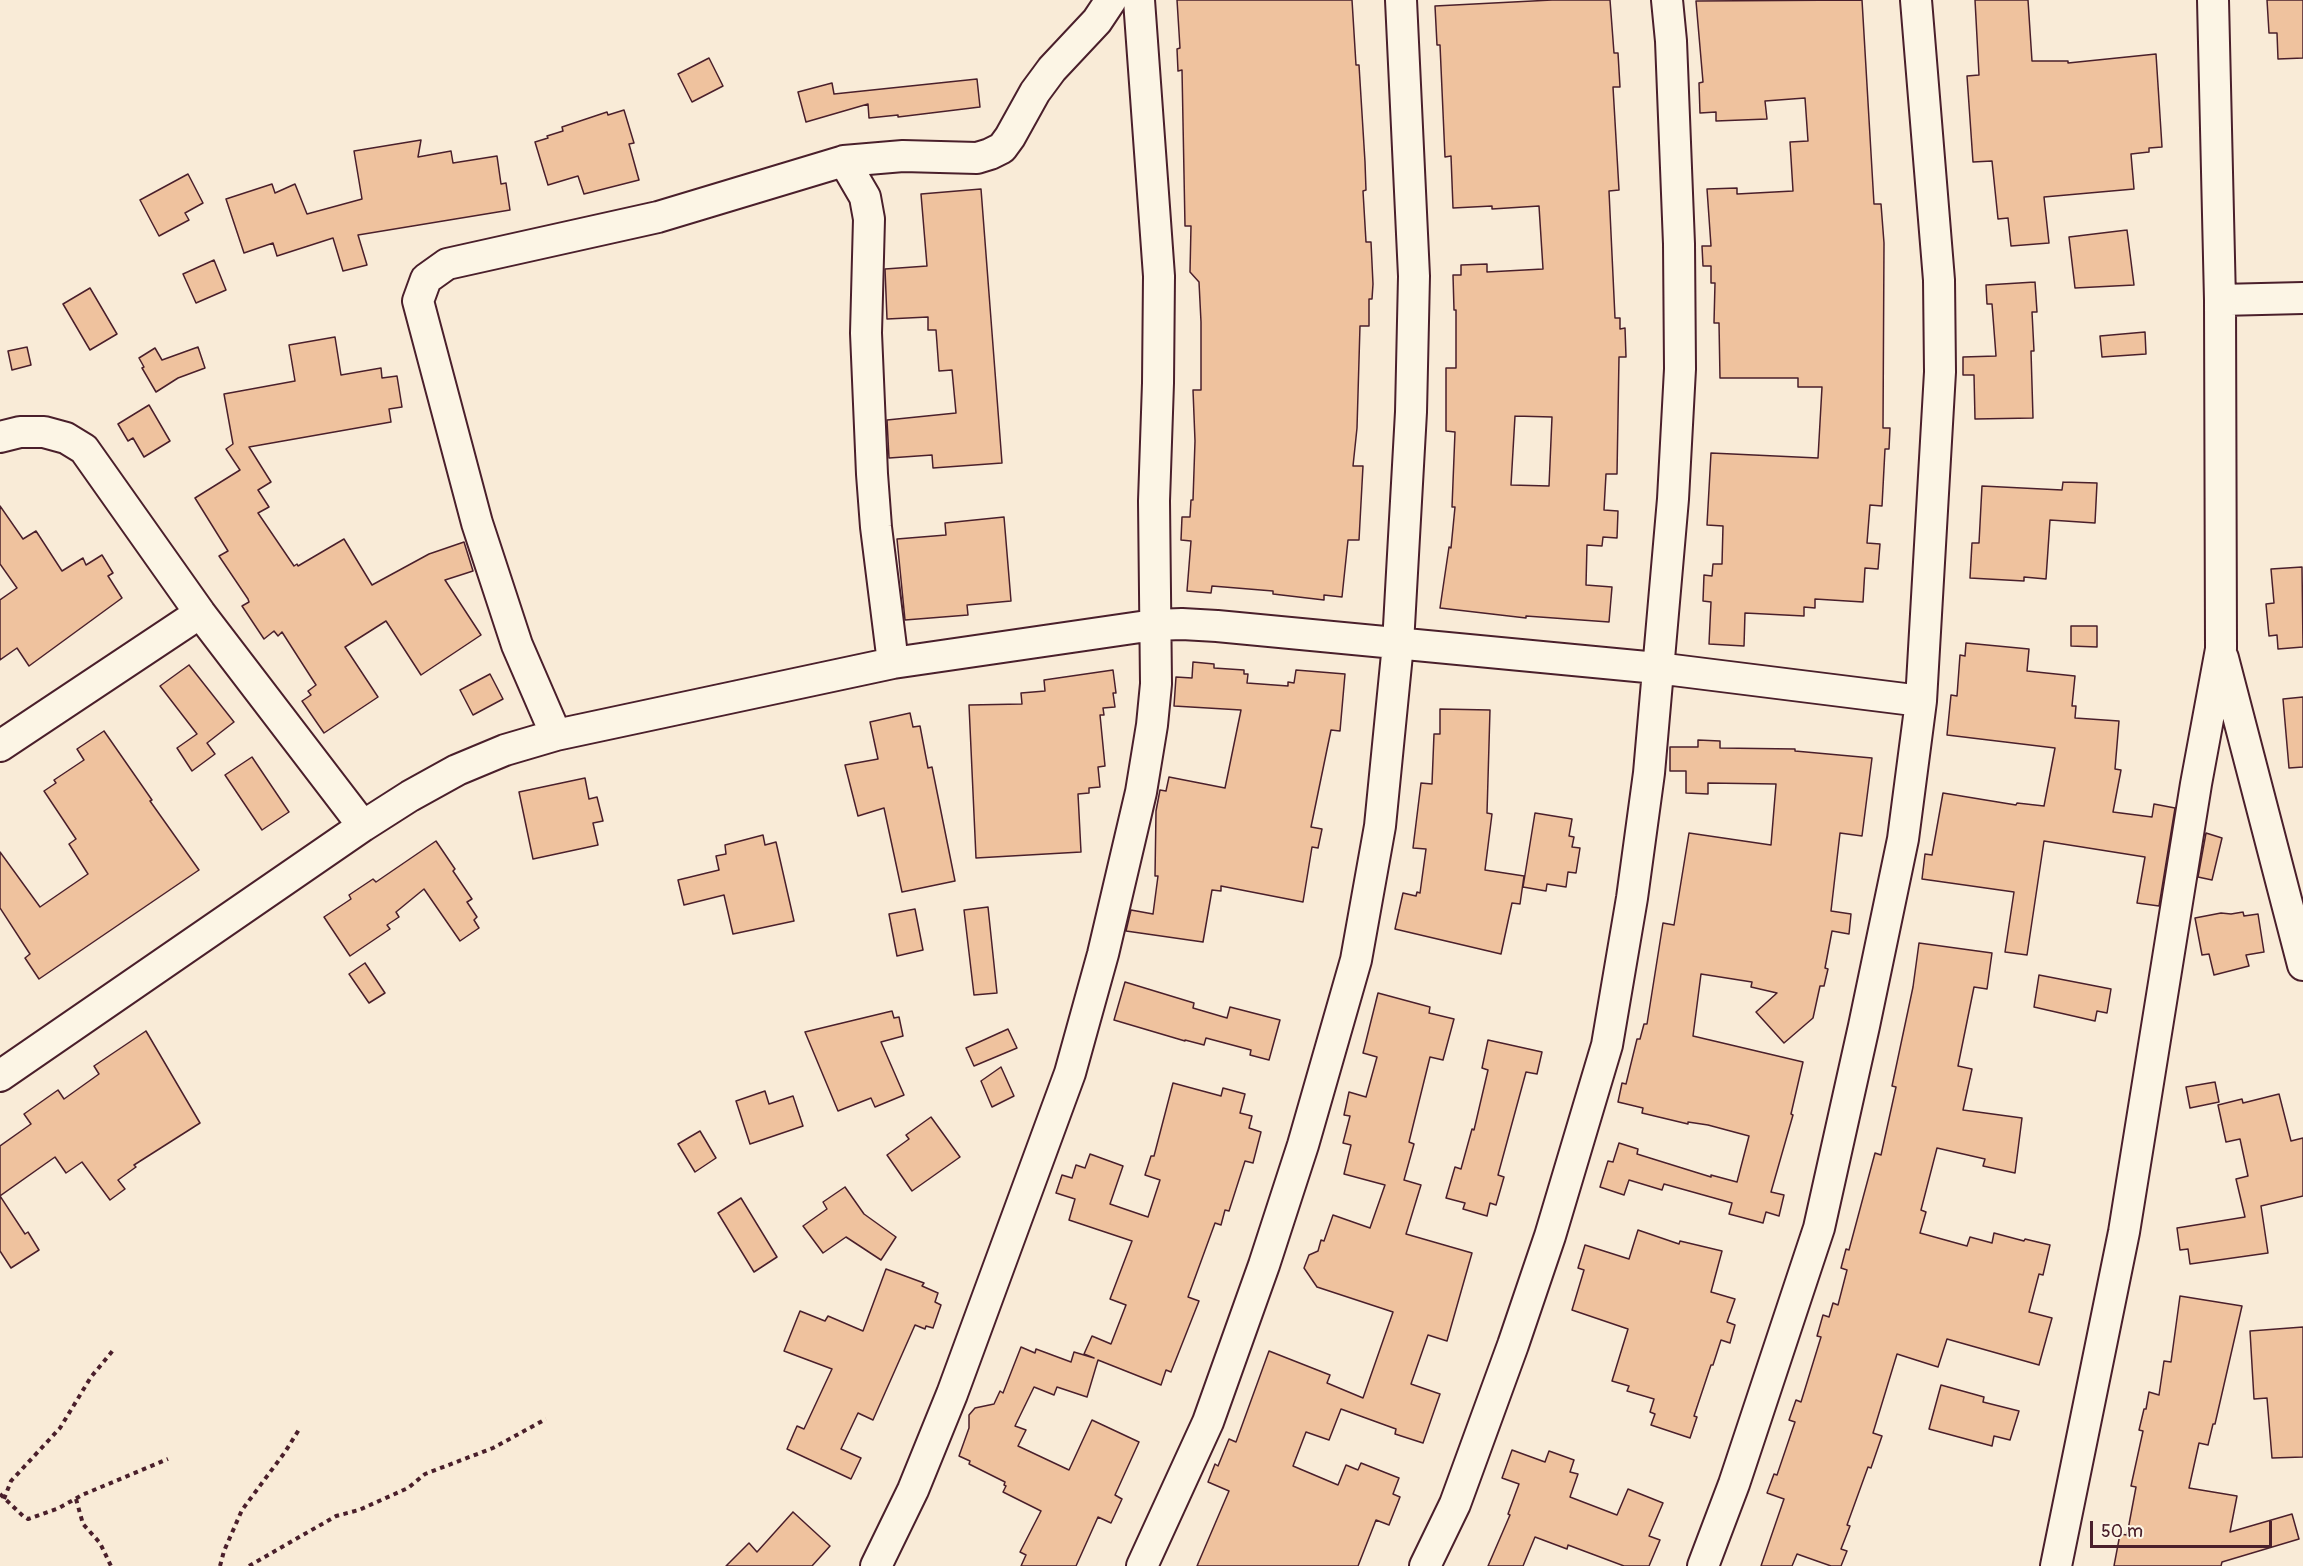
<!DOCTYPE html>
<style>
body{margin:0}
#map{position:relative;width:2303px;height:1566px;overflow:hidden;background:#f9ebd7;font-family:Pangolin,sans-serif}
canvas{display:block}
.scale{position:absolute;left:2090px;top:1521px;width:182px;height:27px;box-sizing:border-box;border:3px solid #4a1f2b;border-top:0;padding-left:8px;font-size:18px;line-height:21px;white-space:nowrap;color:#4a1f2b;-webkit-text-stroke:4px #fcf5e5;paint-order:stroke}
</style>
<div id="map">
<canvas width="2303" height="1566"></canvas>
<div class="scale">50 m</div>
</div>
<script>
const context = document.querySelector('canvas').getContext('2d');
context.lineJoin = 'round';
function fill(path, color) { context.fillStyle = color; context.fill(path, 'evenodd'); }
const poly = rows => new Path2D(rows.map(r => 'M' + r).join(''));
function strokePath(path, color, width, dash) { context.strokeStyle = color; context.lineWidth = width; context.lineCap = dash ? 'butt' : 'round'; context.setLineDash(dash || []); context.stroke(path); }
const building = poly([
 [1177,0,1352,0,1356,65,1359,65,1365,162,1366,190,1363,191,1366,242,1371,242,1373,284,1372,299,1369,299,1369,326,1360,326,1357,428,1353,466,1363,466,1359,540,1348,540,1342,597,1324,595,1324,600,1273,594,1273,591,1212,586,1211,593,1187,591,1191,541,1181,540,1182,517,1190,517,1191,500,1193,500,1195,441,1193,390,1201,390,1201,322,1199,282,1190,272,1191,226,1185,226,1182,70,1178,71,1177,49,1180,48,1177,0],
 [1552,0,1610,0,1614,53,1618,53,1620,87,1613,87,1619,190,1609,191,1615,318,1620,318,1620,329,1625,328,1626,357,1619,357,1617,474,1606,474,1604,510,1618,511,1617,538,1603,537,1602,546,1587,545,1586,585,1612,587,1609,622,1526,616,1526,618,1440,608,1449,547,1451,548,1455,507,1452,507,1455,432,1446,431,1446,368,1456,368,1456,310,1454,310,1453,275,1461,275,1461,265,1487,264,1487,272,1543,269,1539,206,1492,209,1492,206,1453,208,1451,156,1445,157,1440,45,1437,45,1435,6,1552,0],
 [1515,416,1552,417,1549,486,1511,485,1515,416],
 [1862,0,1874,204,1881,204,1884,243,1883,428,1890,428,1889,449,1885,449,1882,506,1870,505,1867,543,1880,544,1878,569,1865,568,1863,602,1815,599,1815,608,1804,607,1804,616,1745,613,1744,646,1709,644,1711,602,1703,601,1704,575,1712,576,1713,564,1722,564,1723,526,1707,525,1711,453,1818,458,1822,387,1798,387,1798,378,1720,378,1719,323,1714,323,1715,283,1711,283,1711,266,1703,266,1702,246,1711,246,1707,189,1737,188,1737,194,1793,191,1790,142,1808,141,1805,98,1765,101,1767,119,1716,121,1716,112,1700,113,1699,83,1703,82,1696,1,1862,0],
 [1975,0,2028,0,2032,61,2068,61,2068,63,2156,54,2162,147,2149,148,2149,152,2131,154,2134,189,2044,197,2049,243,2011,246,2008,218,1998,219,1992,161,1973,162,1967,76,1979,75,1975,0],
 [2267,0,2303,0,2303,58,2278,59,2277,33,2269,33,2267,0],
 [709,58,723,86,692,102,678,74,709,58],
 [977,79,980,107,898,117,898,115,869,118,868,104,806,122,798,92,832,83,834,94,977,79],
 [624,110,634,143,629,144,639,180,584,194,578,176,548,185,535,142,548,138,547,136,563,131,562,127,607,112,608,115,624,110],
 [421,140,418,157,451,151,453,163,497,156,501,184,506,183,510,210,358,235,367,265,343,271,333,238,277,256,273,243,244,253,226,199,272,184,275,193,295,184,307,214,362,199,354,151,421,140],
 [188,174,203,203,185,213,189,220,159,236,140,200,188,174],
 [981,189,1002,463,933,468,932,455,889,458,887,420,956,413,952,370,939,371,936,330,928,330,928,317,887,319,885,269,927,266,921,194,981,189],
 [2127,230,2134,285,2075,288,2069,237,2127,230],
 [214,260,226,290,196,303,183,274,214,260],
 [2035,282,2037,312,2032,312,2034,351,2031,351,2033,418,1975,419,1974,375,1963,375,1963,357,1996,356,1992,304,1987,304,1986,285,2035,282],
 [90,288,117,334,90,350,63,304,90,288],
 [2145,332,2146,354,2102,357,2100,336,2145,332],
 [335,337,341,375,381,368,382,378,397,376,402,407,389,409,391,422,249,447,271,482,258,490,269,507,258,513,294,566,297,564,298,566,344,539,372,585,429,554,464,542,473,571,445,580,481,635,421,675,386,621,345,647,378,697,324,733,302,701,311,695,308,691,316,685,282,632,278,636,274,631,264,639,242,606,249,602,248,599,219,556,228,551,195,498,240,470,226,449,233,444,224,394,295,381,289,345,335,337],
 [27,347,31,365,12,370,8,351,27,347],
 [198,347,205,368,178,378,156,392,142,368,144,367,139,358,155,348,162,360,198,347],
 [149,405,170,441,144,457,133,438,128,441,118,424,149,405],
 [2063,482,2097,483,2095,523,2050,520,2046,579,2024,577,2024,581,1970,578,1972,543,1979,543,1982,486,2062,490,2063,482],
 [0,506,23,539,36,531,62,571,83,558,86,565,102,555,113,573,108,576,122,598,29,666,17,648,0,660,0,600,17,588,0,564,0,506],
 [1004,517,1011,601,967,605,968,615,905,620,897,539,946,535,945,523,1004,517],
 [2302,567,2303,647,2278,649,2277,635,2269,636,2266,604,2274,603,2271,569,2302,567],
 [2071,626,2097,626,2097,647,2071,646,2071,626],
 [1966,643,2029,649,2027,671,2075,676,2072,706,2076,706,2075,718,2119,721,2115,769,2121,770,2113,812,2152,817,2154,804,2175,808,2159,906,2137,903,2145,857,2044,841,2027,955,2005,952,2014,892,1922,879,1925,854,1932,855,1943,793,2016,805,2017,803,2044,806,2055,748,1947,735,1951,695,1957,696,1960,655,1965,656,1966,643],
 [1193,662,1214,664,1214,668,1244,670,1244,674,1248,674,1247,683,1288,686,1288,682,1294,683,1296,670,1345,674,1340,731,1331,730,1311,827,1322,829,1318,848,1312,847,1303,902,1221,886,1221,891,1212,890,1203,942,1126,931,1131,910,1153,914,1158,876,1155,876,1156,811,1160,790,1166,791,1169,777,1225,788,1241,710,1174,706,1176,677,1192,678,1193,662],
 [189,665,234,722,207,743,215,754,192,771,177,748,197,734,160,686,189,665],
 [1113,670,1116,693,1113,693,1115,707,1103,708,1104,715,1100,715,1105,766,1098,767,1100,787,1089,788,1089,793,1078,794,1081,852,976,858,969,705,1022,704,1021,693,1045,691,1044,680,1113,670],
 [490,674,503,699,473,715,460,690,490,674],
 [2303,697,2303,767,2289,768,2283,699,2303,697],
 [1440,709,1490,710,1487,813,1492,814,1485,870,1524,876,1520,904,1512,903,1501,954,1395,929,1403,893,1416,896,1417,892,1420,893,1426,849,1413,848,1421,783,1432,784,1434,734,1440,734,1440,709],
 [910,713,913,727,920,726,928,768,932,767,955,881,902,892,884,808,858,816,845,765,878,759,870,722,910,713],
 [104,731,152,800,150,801,199,870,39,979,25,958,30,954,0,908,0,852,40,907,88,874,69,844,76,839,44,791,56,783,54,780,84,760,77,749,104,731],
 [1698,740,1720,741,1720,748,1795,749,1795,751,1872,758,1862,836,1840,833,1831,911,1851,914,1849,934,1832,931,1825,968,1828,969,1824,986,1820,986,1813,1018,1784,1043,1756,1012,1777,993,1751,987,1752,982,1701,974,1693,1036,1803,1062,1791,1114,1793,1115,1771,1192,1784,1195,1779,1216,1766,1212,1763,1223,1729,1214,1732,1203,1664,1184,1662,1190,1629,1180,1624,1195,1600,1187,1608,1161,1613,1162,1619,1143,1638,1149,1637,1154,1711,1177,1711,1175,1737,1182,1749,1136,1708,1125,1688,1122,1688,1124,1642,1113,1643,1108,1618,1102,1622,1083,1626,1084,1637,1039,1640,1039,1644,1024,1647,1024,1663,923,1674,925,1689,833,1771,845,1776,784,1708,783,1708,794,1686,793,1686,771,1670,771,1670,747,1698,747,1698,740],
 [252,757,289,812,262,830,225,775,252,757],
 [585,778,589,799,597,797,603,821,593,823,598,845,533,859,519,792,585,778],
 [1535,813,1572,819,1569,836,1574,837,1572,847,1580,848,1576,873,1568,872,1566,887,1547,884,1546,891,1523,887,1535,813],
 [2206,833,2222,838,2212,880,2198,877,2206,833],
 [763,835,765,845,776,842,794,921,733,934,724,895,684,905,678,880,719,870,716,856,726,854,725,845,763,835],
 [436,841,455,869,453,871,472,899,467,902,477,917,474,920,479,928,460,941,424,889,396,912,399,917,387,925,390,929,350,956,324,917,351,899,349,895,373,879,376,882,436,841],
 [988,907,997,993,974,995,964,910,988,907],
 [915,909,923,950,897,956,889,914,915,909],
 [2243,912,2244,916,2258,914,2264,952,2246,955,2249,966,2214,975,2209,954,2202,955,2195,918,2221,913,2231,914,2243,912],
 [1919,943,1992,953,1987,989,1974,987,1958,1066,1972,1069,1963,1110,2022,1118,2015,1173,1983,1166,1985,1159,1937,1148,1921,1210,1926,1212,1920,1233,1967,1246,1970,1237,1992,1243,1994,1233,2024,1241,2025,1239,2050,1245,2043,1275,2039,1274,2029,1312,2052,1318,2039,1365,1947,1339,1938,1367,1897,1354,1873,1433,1882,1436,1871,1468,1868,1467,1847,1525,1850,1526,1841,1549,1847,1551,1841,1566,1831,1566,1797,1554,1792,1566,1761,1566,1784,1499,1767,1493,1774,1474,1777,1475,1795,1422,1789,1420,1796,1400,1801,1402,1821,1337,1817,1336,1823,1315,1829,1317,1833,1303,1838,1305,1847,1270,1841,1268,1846,1249,1849,1250,1875,1153,1881,1155,1896,1087,1892,1086,1913,987,1919,943],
 [365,963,385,993,369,1003,349,974,365,963],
 [2039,975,2111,989,2107,1013,2097,1011,2095,1021,2034,1007,2039,975],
 [1125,982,1194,1003,1193,1008,1227,1018,1230,1007,1280,1020,1269,1060,1250,1055,1251,1050,1206,1038,1204,1045,1185,1040,1185,1041,1114,1020,1125,982],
 [1378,993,1430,1007,1429,1013,1454,1019,1443,1060,1430,1057,1409,1142,1414,1144,1404,1180,1421,1185,1406,1234,1472,1253,1447,1341,1428,1335,1411,1384,1440,1394,1423,1443,1395,1434,1396,1429,1341,1409,1329,1440,1306,1432,1293,1466,1338,1485,1346,1465,1358,1470,1361,1463,1399,1478,1393,1494,1400,1497,1389,1525,1376,1520,1358,1566,1197,1566,1229,1491,1208,1482,1215,1464,1218,1466,1229,1439,1236,1442,1269,1351,1330,1375,1327,1383,1363,1398,1393,1312,1317,1287,1304,1268,1309,1255,1318,1251,1321,1240,1324,1241,1333,1215,1370,1228,1385,1185,1344,1174,1351,1145,1343,1143,1350,1116,1344,1115,1349,1092,1366,1097,1377,1057,1363,1053,1378,993],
 [892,1011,894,1018,899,1017,903,1036,881,1042,904,1095,875,1107,871,1098,838,1111,805,1032,892,1011],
 [1008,1029,1017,1048,974,1066,966,1048,1008,1029],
 [146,1031,200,1123,134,1165,136,1167,118,1180,125,1189,110,1200,82,1162,66,1173,55,1157,0,1196,25,1234,28,1232,39,1250,11,1268,0,1251,0,1146,31,1124,24,1114,58,1090,64,1099,99,1074,94,1066,146,1031],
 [1488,1040,1542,1052,1537,1074,1526,1072,1498,1175,1504,1177,1496,1205,1490,1203,1487,1216,1463,1209,1465,1203,1446,1198,1455,1167,1461,1169,1472,1129,1474,1130,1488,1070,1482,1068,1488,1040],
 [1001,1067,1014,1096,992,1107,981,1081,1001,1067],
 [2215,1082,2219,1102,2190,1108,2186,1087,2215,1082],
 [1173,1083,1221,1096,1223,1088,1245,1094,1240,1113,1252,1116,1249,1128,1261,1132,1253,1163,1245,1161,1229,1211,1225,1210,1221,1225,1215,1223,1188,1297,1199,1301,1171,1372,1166,1370,1161,1385,1098,1360,1087,1397,1057,1387,1054,1395,1034,1387,1015,1426,1026,1430,1018,1446,1069,1470,1092,1420,1139,1442,1115,1495,1122,1499,1111,1523,1098,1517,1076,1566,1021,1566,1026,1555,1020,1552,1041,1511,1003,1492,1006,1486,1004,1485,1005,1482,969,1464,970,1461,959,1456,969,1428,969,1415,975,1408,994,1404,1000,1391,1003,1393,1021,1347,1035,1353,1036,1349,1071,1362,1074,1352,1094,1358,1084,1354,1092,1336,1111,1344,1126,1305,1110,1299,1132,1241,1069,1220,1075,1199,1056,1193,1062,1175,1072,1178,1076,1165,1085,1168,1090,1154,1123,1166,1110,1204,1148,1217,1160,1180,1145,1175,1151,1156,1154,1156,1173,1083],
 [765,1091,769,1104,793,1096,803,1126,750,1144,736,1101,765,1091],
 [2279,1094,2291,1141,2303,1138,2303,1196,2261,1206,2268,1253,2190,1264,2188,1249,2180,1250,2177,1228,2245,1217,2236,1179,2248,1176,2240,1139,2226,1142,2218,1105,2242,1099,2243,1103,2279,1094],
 [931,1117,960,1157,912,1191,887,1155,909,1139,906,1135,931,1117],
 [700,1131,716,1158,695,1172,678,1144,700,1131],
 [845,1187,864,1214,896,1237,881,1260,846,1237,823,1253,803,1226,827,1209,823,1202,845,1187],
 [741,1198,777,1257,754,1272,718,1213,741,1198],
 [1638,1230,1679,1244,1680,1241,1722,1251,1711,1292,1735,1299,1727,1322,1735,1325,1730,1343,1721,1340,1713,1365,1711,1365,1694,1416,1697,1417,1690,1438,1651,1425,1655,1414,1650,1412,1654,1399,1627,1391,1629,1386,1612,1381,1628,1329,1572,1310,1584,1270,1578,1268,1585,1245,1629,1259,1638,1230],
 [886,1269,924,1283,922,1286,938,1293,935,1302,941,1305,933,1328,926,1326,925,1329,915,1325,873,1420,858,1413,841,1449,861,1458,851,1479,787,1449,797,1426,804,1429,832,1369,784,1351,800,1311,825,1321,828,1316,863,1331,886,1269],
 [2180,1296,2242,1306,2215,1424,2213,1424,2208,1445,2199,1443,2189,1488,2237,1496,2230,1532,2292,1514,2299,1539,2222,1562,2221,1566,2114,1566,2120,1534,2127,1535,2136,1487,2131,1486,2143,1431,2139,1430,2144,1409,2146,1409,2149,1392,2159,1395,2164,1361,2171,1362,2180,1296],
 [2303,1327,2303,1457,2272,1458,2267,1398,2254,1399,2250,1331,2303,1327],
 [1941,1385,1984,1397,1983,1402,2019,1411,2010,1440,1994,1436,1992,1446,1929,1429,1941,1385],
 [1512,1450,1545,1462,1549,1451,1574,1460,1570,1472,1578,1474,1570,1497,1617,1515,1628,1489,1663,1503,1649,1536,1660,1540,1649,1566,1624,1566,1568,1545,1567,1549,1535,1537,1523,1566,1488,1566,1510,1515,1508,1514,1519,1484,1502,1478,1512,1450],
 [793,1512,830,1546,812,1566,726,1566,749,1543,757,1552,793,1512]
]);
fill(building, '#efc29e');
strokePath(building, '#4a1f2b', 1.5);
const street = poly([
 [844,161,903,156,977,158,990,154,1002,148,1010,137,1035,92,1052,69,1097,21,1111,0],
 [2220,300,2303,298],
 [0,437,20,432,44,432,66,438,84,449,200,613,363,826],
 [2223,658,2303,965],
 [556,735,517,645,477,523,418,301,426,279,447,264,658,217,844,161,865,197,869,219,866,333,872,474,876,527,893,663],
 [0,746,200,613],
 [0,1076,363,826,410,796,457,770,505,750,556,735,893,663,1154,625,1182,624,1217,626,1657,668,1921,701],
 [876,1566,913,1490,952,1394,1070,1073,1103,954,1141,792,1152,725,1156,684,1154,501,1158,383,1159,276,1139,0],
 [1142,1566,1208,1422,1264,1265,1303,1145,1356,960,1380,826,1398,644,1411,412,1414,276,1401,0],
 [1425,1566,1455,1504,1513,1345,1550,1236,1607,1045,1632,898,1649,773,1673,499,1680,369,1679,244,1671,41,1667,0],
 [1703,1566,1734,1484,1819,1228,1864,1026,1903,839,1921,701,1940,372,1939,280,1916,0],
 [2056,1566,2124,1232,2196,784,2221,649,2220,300,2213,0]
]);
strokePath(street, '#4a1f2b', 34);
strokePath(poly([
 [0,1494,23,1516,28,1519,59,1508,82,1495,168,1459],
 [4,1499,11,1481,60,1428,91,1377,115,1348],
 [76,1499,83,1524,100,1543,111,1566],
 [220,1566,224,1551,242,1510,285,1452,300,1428],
 [249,1566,336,1516,359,1510,408,1488,425,1474,493,1448,546,1419]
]), '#4a1f2b', 4, [4.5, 4.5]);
strokePath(street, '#fcf5e5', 30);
</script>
